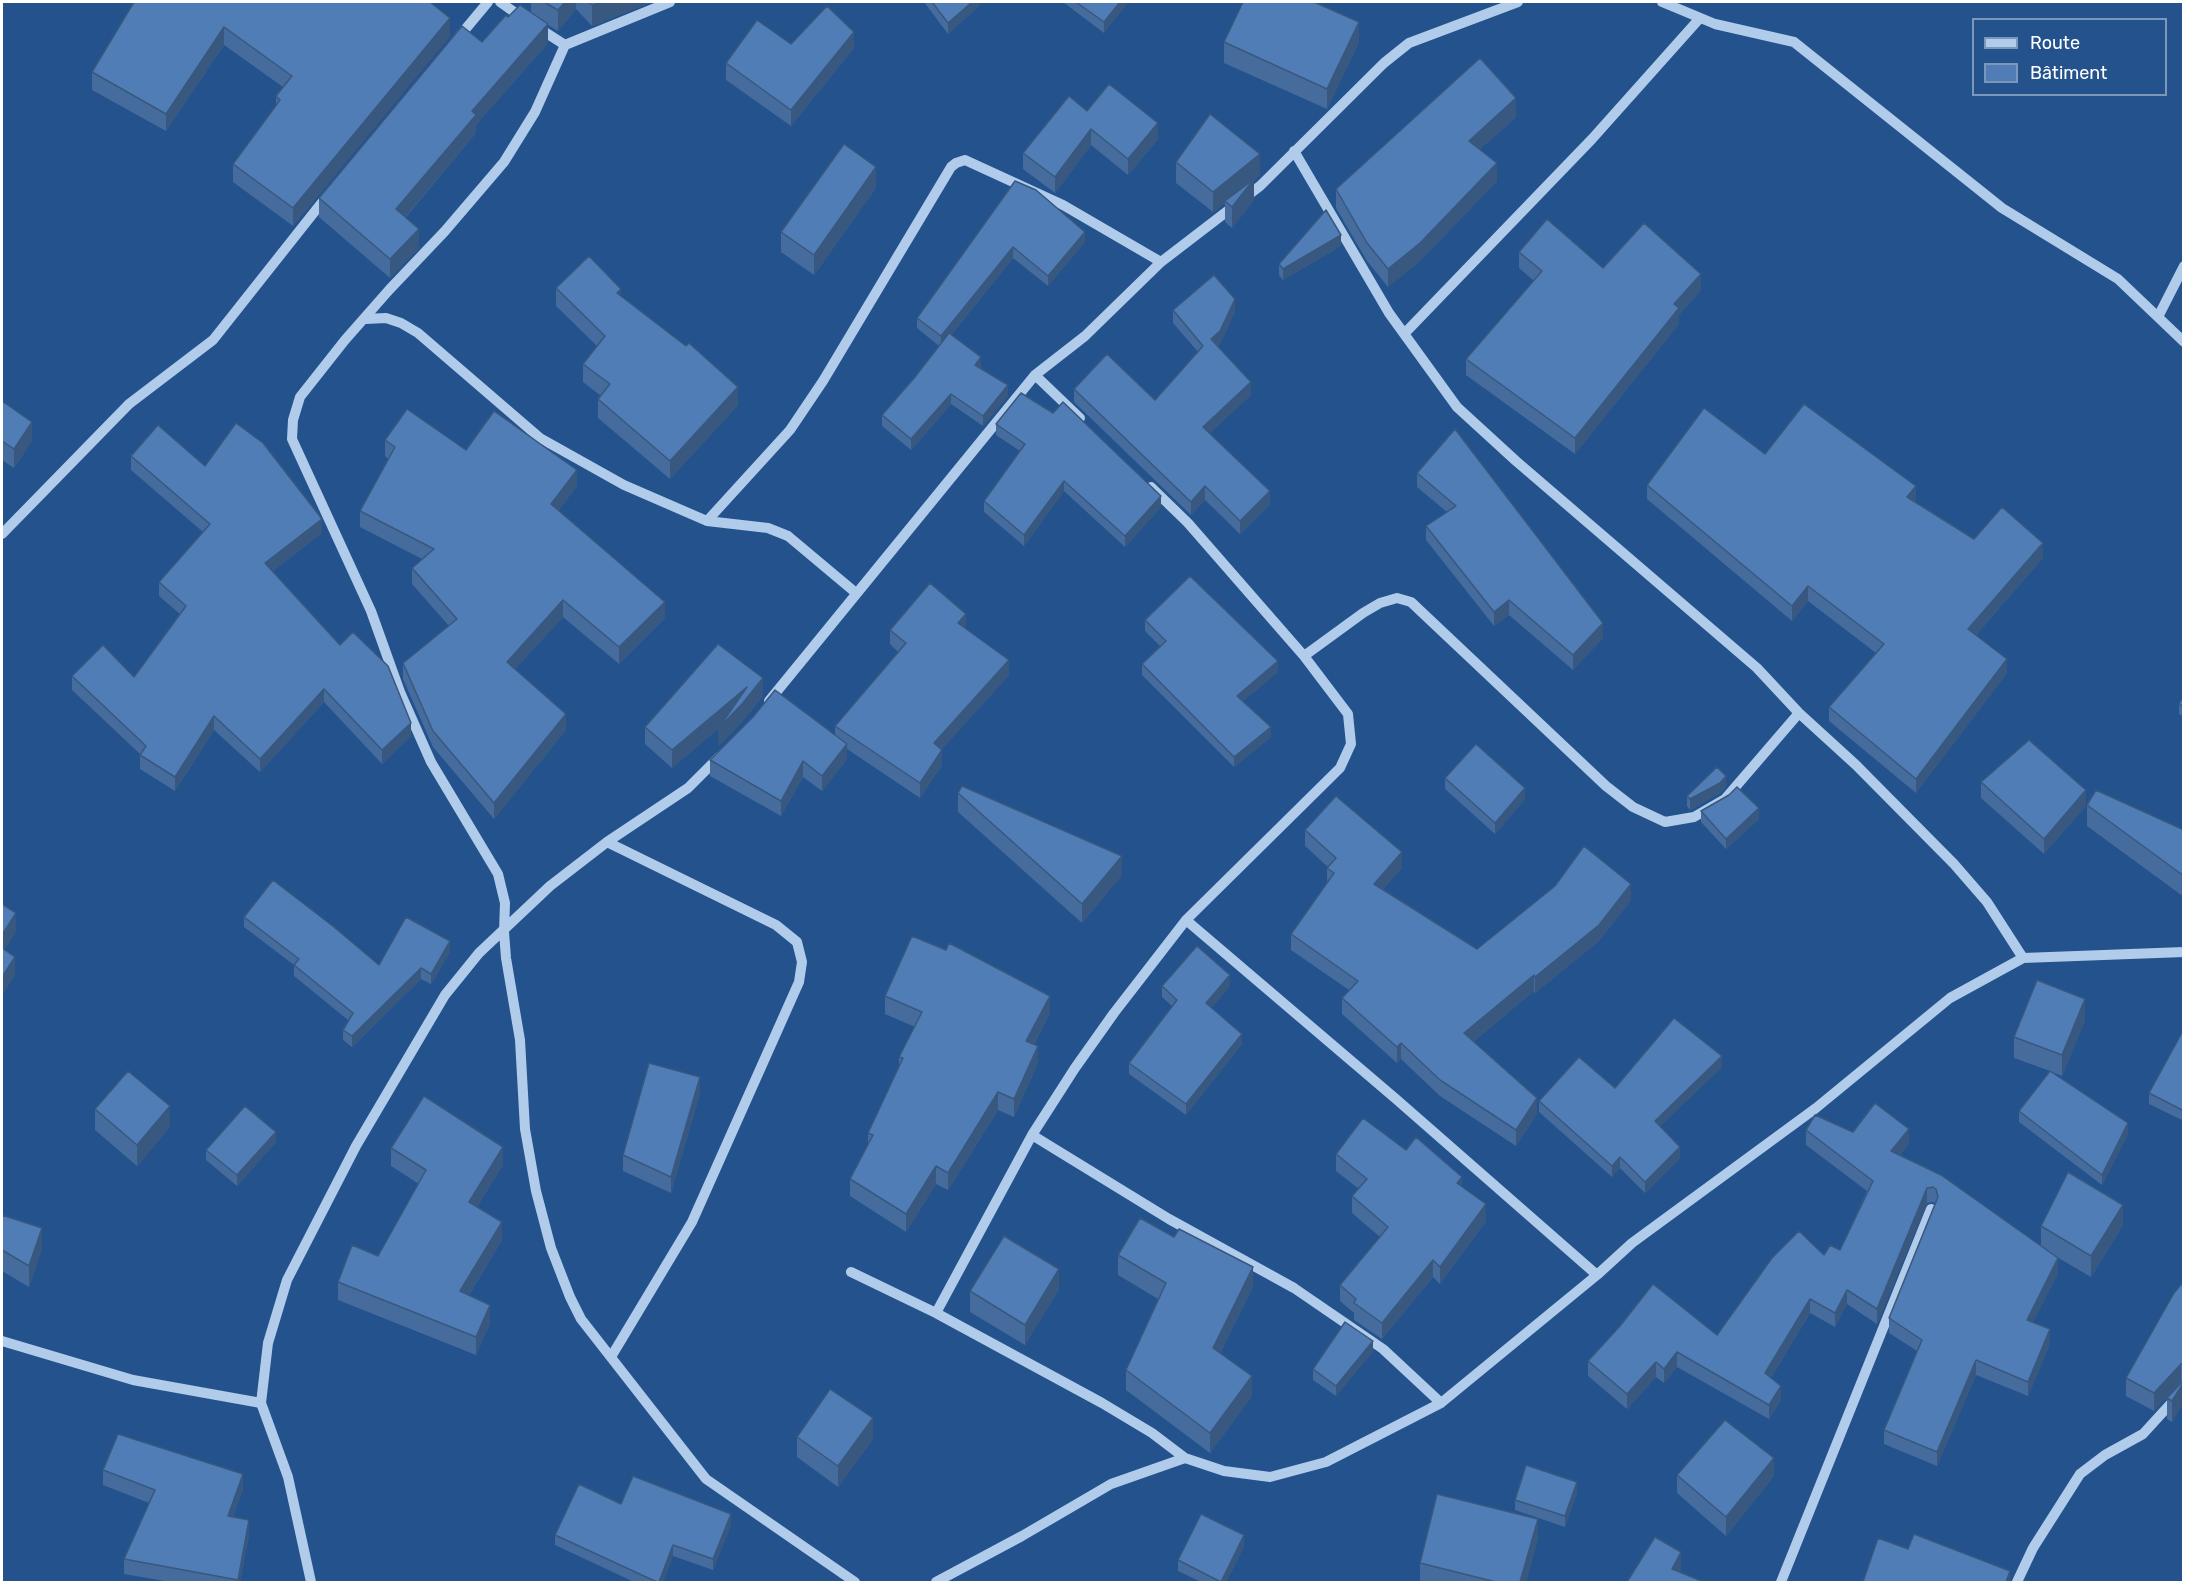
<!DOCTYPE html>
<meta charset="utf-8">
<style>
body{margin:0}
#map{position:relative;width:2185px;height:1584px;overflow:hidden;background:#23528c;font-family:Rubik,sans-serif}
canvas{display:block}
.frame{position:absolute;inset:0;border:3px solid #fff;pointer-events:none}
.legend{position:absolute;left:1972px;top:18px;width:195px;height:78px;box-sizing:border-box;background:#23528c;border:2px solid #7b97ba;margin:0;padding:8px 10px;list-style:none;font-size:18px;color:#fff}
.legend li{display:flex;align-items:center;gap:12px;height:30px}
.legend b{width:30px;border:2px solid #7b97ba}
</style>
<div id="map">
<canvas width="2185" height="1584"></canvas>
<div class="frame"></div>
<ul class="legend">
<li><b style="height:8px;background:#b1cceb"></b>Route</li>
<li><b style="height:16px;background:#507db5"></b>Bâtiment</li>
</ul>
</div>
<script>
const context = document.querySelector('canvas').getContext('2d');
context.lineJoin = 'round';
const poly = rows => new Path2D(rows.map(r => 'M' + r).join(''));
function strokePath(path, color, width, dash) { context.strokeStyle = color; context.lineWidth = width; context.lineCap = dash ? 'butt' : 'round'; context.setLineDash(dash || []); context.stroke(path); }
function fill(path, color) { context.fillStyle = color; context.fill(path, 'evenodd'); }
strokePath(poly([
 [500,2,524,19],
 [1662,2,1715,24,1794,42,2002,208,2118,279,2184,342],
 [537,27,565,45,670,2],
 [458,38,488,2],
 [565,45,535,112,504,162,445,231,389,290,345,340,300,397,293,420,292,439,371,611,400,692,431,762,498,874,505,903,504,932,506,958,520,1040,525,1129,536,1191,551,1248,570,1297,581,1319,706,1479,855,1582],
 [1294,151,1389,313,1457,407,1516,461,1757,668,1799,713,1856,765,1954,864,1987,902,2023,958],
 [2158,317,2184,266],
 [365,319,386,318,401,323,418,333,540,438,624,485,707,521,768,528,788,536,856,593],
 [1404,334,1592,139,1700,18],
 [1035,375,1080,418],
 [1151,487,1188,523,1304,656],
 [707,521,790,430,823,381,951,167,956,163,965,160,1063,205,1161,262],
 [2,534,129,404,213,340,327,196],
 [769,701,1035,375,1085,336,1161,262,1260,186,1384,63,1409,43,1518,2],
 [607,842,776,925,797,942,802,962,799,982,692,1222,611,1357],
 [1186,920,1396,1099,1597,1275],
 [1032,1135,1169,1219,1294,1288,1383,1349,1441,1403],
 [851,1272,936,1313,1102,1403,1152,1433,1185,1458],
 [936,1313,1032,1135,1075,1068,1114,1013,1186,920,1340,768,1351,744,1348,714,1304,656,1363,613,1380,603,1397,598,1411,602,1606,786,1633,807,1665,822,1694,817,1725,799,1799,713],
 [2,1341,133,1380,261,1403],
 [311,1582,288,1477,261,1403,268,1343,287,1280,356,1146,445,995,479,953,550,886,607,842,688,788,719,757],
 [936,1582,1022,1536,1111,1484,1185,1458,1224,1471,1270,1477,1326,1462,1441,1403,1597,1275,1632,1243,1816,1108,1950,998,2023,958,2184,952],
 [1781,1582,1931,1209],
 [2017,1582,2033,1548,2080,1474,2105,1455,2143,1434,2184,1389]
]), '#b1cceb', 10);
fill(poly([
 [134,2,450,36,293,226,233,182,233,164,276,105,276,96,283,87,224,45,166,131,92,90,92,72],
 [531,2,651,2,592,26,576,9,558,31,548,25,548,43,476,125,476,133,406,217,419,248,390,278,319,217,319,198,508,17,531,13],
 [924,2,980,2,980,5,948,34],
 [1063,2,1128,2,1104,33],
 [1224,42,1359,42,1327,109,1224,63],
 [791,44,854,48,791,126,726,80,726,63],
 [1087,111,1158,139,1128,175,1091,145,1055,193,1023,169,1023,153],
 [1516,117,1480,149,1497,181,1420,261,1388,287,1367,261,1336,208,1336,189],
 [1176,162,1260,175,1254,180,1254,200,1232,228,1225,222,1225,203,1213,212,1176,183],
 [1015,181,1085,242,1048,286,1013,258,951,335,981,368,1008,396,983,426,951,404,911,450,882,426,882,415,915,377,939,346,917,328,917,318],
 [876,188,814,275,781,252,781,232],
 [1341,246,1283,280,1279,275,1279,264],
 [1519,252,1603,268,1701,290,1679,315,1679,324,1575,454,1466,375,1466,359,1534,281,1519,268],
 [556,288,621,296,738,405,670,479,598,418,598,399,601,396,583,382,583,364,597,346,556,306],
 [1173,310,1235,312,1220,344,1218,346,1251,395,1210,433,1270,504,1240,534,1205,500,1191,515,1074,402,1074,389,1155,400,1198,352,1173,323],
 [2,401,32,441,14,468,2,460],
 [996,424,1161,507,1125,547,1064,491,1024,546,984,512,984,501,1020,451,996,435],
 [385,440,466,450,577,486,558,511,665,618,619,664,563,617,515,669,566,730,494,819,433,747,403,679,403,663,449,626,412,584,412,568,422,559,360,527,360,511,388,459,385,456],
 [1765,454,1916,501,1915,502,1974,539,2043,558,1976,635,2007,673,1916,793,1829,721,1829,707,1876,653,1808,601,1792,621,1647,499,1647,485],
 [131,456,205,466,322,533,273,571,411,736,382,764,324,702,260,772,214,730,175,791,140,769,140,754,72,690,72,676,134,677,180,614,159,596,159,582,203,532,131,470],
 [1417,473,1603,623,1603,638,1573,670,1509,615,1494,626,1426,540,1426,526,1447,512,1417,487],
 [1145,620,1278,672,1243,701,1271,737,1234,767,1142,675,1142,664,1160,646,1145,631],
 [966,629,1009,675,941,750,942,765,920,798,847,749,847,759,822,791,803,777,781,816,710,776,710,760,835,735,835,726,898,652,890,644,890,630],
 [2184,695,2184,717,2179,714,2179,704],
 [763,696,742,722,718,746,718,729,672,768,645,744,645,727],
 [1445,778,1525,799,1495,834,1445,789],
 [1981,782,2086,806,2044,854,1981,798],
 [1726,787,1720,793,1690,810,1687,806,1687,796],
 [958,793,1122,875,1082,923,958,812],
 [1729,795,1759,819,1726,849,1701,822,1701,811],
 [2087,805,2184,830,2184,897,2087,826],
 [1305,830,1402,868,1383,889,1477,949,1631,900,1599,941,1535,993,1534,991,1474,1041,1537,1114,1516,1146,1440,1096,1401,1059,1397,1063,1342,1014,1342,998,1349,990,1291,950,1291,934,1327,883,1327,868,1328,867,1305,846],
 [244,917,379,965,450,952,431,984,421,979,352,1047,343,1040,343,1030,348,1020,294,976,294,965,244,927],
 [1162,986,1230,986,1211,1008,1242,1044,1186,1115,1129,1074,1129,1063,1172,1006,1162,997],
 [885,996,1050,1013,1034,1044,1038,1063,1014,1117,998,1110,948,1190,936,1184,906,1232,850,1196,850,1179,868,1145,868,1133,899,1066,899,1057,915,1027,885,1014],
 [2085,1020,2062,1076,2051,1072,2128,1134,2102,1185,2019,1122,2019,1111,2050,1071,2014,1058,2014,1037],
 [2184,1029,2184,1121,2149,1104,2149,1093],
 [1722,1067,1660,1126,1680,1158,1645,1193,1620,1168,1612,1177,1539,1112,1539,1101,1615,1088],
 [700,1093,671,1193,623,1171,623,1155],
 [95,1109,170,1127,137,1166,95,1130],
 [1806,1130,1853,1132,1909,1143,1900,1155,2041,1246,2041,1226,2123,1225,2091,1277,2050,1253,2058,1273,2033,1322,2050,1344,2028,1396,1976,1375,1937,1466,1884,1444,1884,1430,1917,1351,1889,1333,1889,1318,1935,1203,1933,1202,1927,1203,1877,1324,1847,1304,1835,1327,1810,1313,1771,1378,1781,1400,1769,1419,1677,1367,1664,1383,1656,1377,1627,1409,1588,1376,1588,1361,1717,1335,1824,1255,1840,1250,1867,1191,1806,1145],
 [276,1142,237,1186,206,1160,206,1150],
 [391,1148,503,1165,477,1207,502,1240,469,1295,490,1323,476,1355,338,1300,338,1282,378,1256,419,1184,391,1166],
 [1406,1150,1462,1187,1486,1221,1440,1284,1433,1277,1382,1339,1354,1320,1354,1313,1340,1301,1340,1285,1380,1237,1352,1213,1352,1196,1359,1189,1336,1171,1336,1154],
 [2,1215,42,1248,29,1287,2,1271],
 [2184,1217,2184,1238,2183,1237,2183,1219],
 [1118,1255,1253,1287,1220,1354,1252,1396,1210,1453,1126,1390,1126,1370,1158,1299,1118,1275],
 [2184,1281,2184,1402,2172,1422,2167,1419,2167,1398,2181,1382,2154,1411,2126,1396,2126,1378],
 [1059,1289,1025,1345,970,1312,970,1291],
 [1373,1351,1336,1396,1313,1380,1313,1369],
 [797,1437,873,1439,838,1487,797,1457],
 [103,1470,243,1489,233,1517,249,1535,240,1582,170,1582,124,1574,124,1559,149,1503,103,1485],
 [1677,1475,1774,1476,1726,1536,1677,1493],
 [1577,1492,1565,1527,1515,1510,1515,1500],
 [621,1504,731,1525,713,1570,673,1556,663,1582,634,1582,555,1545,555,1535],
 [1538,1538,1526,1582,1420,1582,1420,1563],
 [1244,1546,1226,1582,1201,1582,1178,1571,1178,1560]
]), '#456c9c');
fill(poly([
 [565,2,576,2,576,9,558,31,558,10],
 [601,2,651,2,592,26,592,5],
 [972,2,980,2,980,5,948,34,948,23],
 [1120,2,1128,2,1104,33,1104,22],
 [450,18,450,36,293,226,293,208],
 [1359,22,1359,42,1327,109,1327,89],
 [548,24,548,43,476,125,476,133,396,228,396,209,472,111],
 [224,27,224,45,166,131,166,114],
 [854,32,854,48,791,126,791,110],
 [1516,98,1516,117,1469,159,1469,141],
 [1158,123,1158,139,1128,175,1128,159],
 [1091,129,1091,145,1055,193,1055,177],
 [1260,154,1260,175,1254,180,1254,200,1232,228,1232,207,1225,201,1225,203,1213,212,1213,192],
 [1497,163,1497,181,1420,261,1388,287,1388,269],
 [876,167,876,188,814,275,814,255],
 [419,229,419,248,390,278,390,259],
 [1085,232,1085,242,1048,286,1048,276],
 [1341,235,1341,246,1283,280,1283,269],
 [1013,247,1013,258,941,347,941,336],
 [1701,274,1701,290,1679,315,1679,324,1575,454,1575,438,1674,304],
 [621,289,621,307,617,293],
 [1235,299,1235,312,1220,344,1211,352,1211,339],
 [981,357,981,368,975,376,975,365],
 [1251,382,1251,395,1203,440,1203,427],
 [1008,385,1008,396,983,426,983,416],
 [738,387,738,405,670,479,670,461],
 [951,394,951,404,911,450,911,439],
 [32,422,32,441,14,468,14,449],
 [577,470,577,486,551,520,551,504],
 [1064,481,1064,491,1024,546,1024,535],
 [1205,486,1205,500,1191,515,1191,502],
 [1916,486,1916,501,1907,512,1907,497],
 [1270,491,1270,504,1240,534,1240,521],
 [1161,496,1161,507,1125,547,1125,536],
 [322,519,322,533,265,577,265,563],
 [2043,543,2043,558,1968,644,1968,629],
 [1808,586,1808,601,1792,621,1792,606],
 [563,600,563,617,507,678,507,662],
 [1509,600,1509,615,1494,626,1494,612],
 [665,602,665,618,619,664,619,647],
 [966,614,966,629,958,623],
 [1603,623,1603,638,1573,670,1573,655],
 [2007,659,2007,673,1916,793,1916,779],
 [1009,660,1009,675,934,758,934,743],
 [1278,661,1278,672,1237,706,1237,696],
 [763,678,763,696,742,722,718,746,718,729,672,768,672,750,747,687],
 [324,689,324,702,260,772,260,759],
 [566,714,566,730,494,819,494,803],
 [214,716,214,730,175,791,175,777],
 [411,723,411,736,382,764,382,750],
 [1271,727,1271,737,1234,767,1234,757],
 [847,744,847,759,822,791,822,776],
 [942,750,942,765,920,798,920,783],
 [803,761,803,777,781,816,781,801],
 [1726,776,1726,787,1720,793,1690,810,1690,799],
 [1525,788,1525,799,1495,834,1495,823],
 [2086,790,2086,806,2044,854,2044,839],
 [1759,808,1759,819,1726,849,1726,839],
 [1402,852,1402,868,1374,900,1374,884],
 [1122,856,1122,875,1082,923,1082,904],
 [1631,884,1631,900,1599,941,1535,993,1535,977],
 [16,913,16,932,2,954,2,935],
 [450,941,450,952,431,984,431,974],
 [15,957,15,975,2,996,2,977],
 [421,968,421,979,352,1047,352,1036],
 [1230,975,1230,986,1206,1014,1206,1003],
 [1534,975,1534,991,1464,1049,1464,1033],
 [1050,996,1050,1013,1026,1058,1026,1041],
 [2085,999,2085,1020,2062,1076,2062,1055],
 [1242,1034,1242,1044,1186,1115,1186,1104],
 [1401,1043,1401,1059,1397,1063,1397,1047],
 [1038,1046,1038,1063,1014,1117,1014,1099],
 [1722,1056,1722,1067,1655,1132,1655,1121],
 [700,1077,700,1093,671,1193,671,1177],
 [998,1092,998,1110,948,1190,948,1173],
 [1537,1098,1537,1114,1516,1146,1516,1130],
 [170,1106,170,1127,137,1166,137,1145],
 [2128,1123,2128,1134,2102,1185,2102,1175],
 [1909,1129,1909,1143,1891,1166,1891,1151],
 [276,1132,276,1142,237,1186,237,1175],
 [503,1147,503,1165,469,1220,469,1202],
 [1680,1147,1680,1158,1645,1193,1645,1182],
 [1620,1157,1620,1168,1612,1177,1612,1166],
 [936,1166,936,1184,906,1232,906,1214],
 [1462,1177,1462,1193,1457,1183],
 [1927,1188,1927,1203,1877,1324,1877,1309],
 [1486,1204,1486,1221,1440,1284,1440,1267],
 [2123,1205,2123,1225,2091,1277,2091,1256],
 [502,1222,502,1240,460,1309,460,1291],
 [42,1228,42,1248,29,1287,29,1266],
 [2058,1258,2058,1273,2027,1334,2027,1320],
 [1433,1260,1433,1277,1382,1339,1382,1323],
 [1253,1267,1253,1287,1213,1368,1213,1348],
 [1059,1269,1059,1289,1025,1345,1025,1325],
 [1847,1290,1847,1304,1835,1327,1835,1313],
 [1810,1299,1810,1313,1765,1388,1765,1373],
 [490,1305,490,1323,476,1355,476,1337],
 [2050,1329,2050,1344,2028,1396,2028,1382],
 [1373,1341,1373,1351,1336,1396,1336,1386],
 [1677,1352,1677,1367,1664,1383,1664,1369],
 [1976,1360,1976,1375,1937,1466,1937,1452],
 [1656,1362,1656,1377,1627,1409,1627,1394],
 [2181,1364,2181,1382,2154,1411,2154,1393],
 [1252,1376,1252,1396,1210,1453,1210,1433],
 [2184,1382,2184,1402,2172,1422,2172,1401],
 [1781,1386,1781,1400,1769,1419,1769,1405],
 [873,1418,873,1439,838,1487,838,1466],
 [1774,1458,1774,1476,1726,1536,1726,1517],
 [243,1474,243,1489,228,1531,228,1516],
 [1577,1482,1577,1492,1565,1527,1565,1516],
 [731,1514,731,1525,713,1570,713,1559],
 [1538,1519,1538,1538,1526,1582,1520,1582],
 [249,1520,249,1535,240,1582,238,1582],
 [1244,1535,1244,1546,1226,1582,1221,1582],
 [673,1545,673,1556,663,1582,659,1582],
 [1681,1552,1681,1570,1675,1582,1672,1569],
 [2010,1571,2010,1582,2006,1582]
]), '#38587f');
const building = poly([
 [134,2,430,2,450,18,293,208,233,164,280,100,276,96,292,76,224,27,166,114,92,72,134,2],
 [544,2,565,2,558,10,544,2],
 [588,2,601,2,592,5,588,2],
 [932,2,972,2,948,23,932,2],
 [1076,2,1120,2,1104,22,1076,2],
 [1243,2,1314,2,1359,22,1327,89,1224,42,1243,2],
 [520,5,548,24,472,111,476,115,396,209,419,229,390,259,319,198,462,26,482,42,506,15,508,17,520,5],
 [827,6,854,32,791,110,726,63,757,20,791,44,827,6],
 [1480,58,1516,98,1469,141,1497,163,1420,243,1388,269,1367,243,1336,189,1480,58],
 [1109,84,1158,123,1128,159,1091,129,1055,177,1023,153,1069,96,1087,111,1109,84],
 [1210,114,1260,154,1213,192,1176,162,1210,114],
 [844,144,876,167,814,255,781,232,844,144],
 [1254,179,1232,207,1225,201,1254,179],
 [1015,181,1036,190,1085,232,1048,276,1013,247,941,336,917,318,1015,181],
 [1326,210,1341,235,1283,269,1279,264,1326,210],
 [1547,219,1603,268,1644,223,1701,274,1674,304,1679,308,1575,438,1466,359,1542,271,1519,252,1547,219],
 [589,256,621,289,617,293,686,346,689,343,738,387,670,461,598,399,610,384,583,364,605,336,556,288,589,256],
 [1214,275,1235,299,1220,331,1211,339,1251,382,1203,427,1270,491,1240,521,1205,486,1191,502,1074,389,1107,354,1155,400,1203,346,1173,310,1214,275],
 [949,333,981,357,975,365,1008,385,983,416,951,394,911,439,882,415,915,377,949,333],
 [1021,393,1053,413,1063,402,1161,496,1125,536,1064,481,1024,535,984,501,1025,444,996,424,1021,393],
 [2,401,32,422,14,449,2,441,2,401],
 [1804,404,1916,486,1907,497,1974,539,2002,507,2043,543,1968,629,2007,659,1916,779,1829,707,1884,644,1808,586,1792,606,1647,485,1704,408,1765,454,1804,404],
 [407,409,466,450,494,411,577,470,551,504,665,602,619,647,563,600,507,662,566,714,494,803,433,731,403,663,457,619,412,568,434,549,360,511,395,447,385,440,407,409],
 [236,423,263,443,322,519,265,563,340,645,353,632,388,666,411,723,382,750,324,689,260,759,214,716,175,777,140,755,146,746,72,676,103,645,134,677,186,606,159,582,210,524,131,456,158,425,205,466,236,423],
 [1455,429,1603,623,1573,655,1509,600,1494,612,1426,526,1456,506,1417,473,1455,429],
 [1190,576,1278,661,1237,696,1271,727,1234,757,1142,664,1166,641,1145,620,1190,576],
 [930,583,966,614,958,623,1009,660,934,743,942,750,920,783,835,726,906,643,890,630,930,583],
 [718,644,763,678,742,704,718,729,747,687,672,750,645,727,718,644],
 [775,690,847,744,822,776,803,761,781,801,710,760,753,717,775,690],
 [2184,695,2184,707,2179,704,2184,695],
 [2029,740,2086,790,2044,839,1981,782,2029,740],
 [1476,744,1525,788,1495,823,1445,778,1476,744],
 [1717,767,1726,776,1720,783,1690,799,1687,796,1717,767],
 [962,786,1122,856,1082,904,958,793,962,786],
 [1737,787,1759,808,1726,839,1701,811,1729,795,1737,787],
 [2096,790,2184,830,2184,876,2087,805,2096,790],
 [1336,796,1402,852,1374,884,1477,949,1555,886,1584,846,1631,884,1599,925,1535,977,1534,975,1464,1033,1537,1098,1516,1130,1440,1080,1401,1043,1397,1047,1342,998,1358,981,1291,934,1334,873,1327,868,1336,858,1305,830,1336,796],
 [273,880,334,927,379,965,406,917,450,941,431,974,421,968,352,1036,343,1030,353,1013,294,965,299,959,244,917,273,880],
 [2,904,16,913,2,935,2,904],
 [912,936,946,950,949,943,1050,996,1026,1041,1038,1046,1014,1099,998,1092,948,1173,936,1166,906,1214,850,1179,873,1135,868,1133,903,1058,899,1057,922,1012,885,996,912,936],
 [1197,946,1230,975,1206,1003,1242,1034,1186,1104,1129,1063,1177,1000,1162,986,1197,946],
 [2,948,15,957,2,977,2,948],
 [2037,980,2085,999,2062,1055,2014,1037,2037,980],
 [1674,1018,1722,1056,1655,1121,1680,1147,1645,1182,1620,1157,1612,1166,1539,1101,1579,1057,1615,1088,1674,1018],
 [2184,1029,2184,1111,2149,1093,2184,1029],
 [649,1063,700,1077,671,1177,623,1155,649,1063],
 [128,1071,170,1106,137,1145,95,1109,128,1071],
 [2050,1071,2128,1123,2102,1175,2019,1111,2050,1071],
 [424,1096,503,1147,469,1202,502,1222,460,1291,490,1305,476,1337,338,1282,352,1245,378,1256,426,1170,391,1148,424,1096],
 [1875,1103,1909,1129,1891,1151,1941,1175,2058,1258,2027,1320,2050,1329,2028,1382,1976,1360,1937,1452,1884,1430,1922,1340,1889,1318,1938,1197,1936,1189,1933,1187,1927,1188,1877,1309,1847,1290,1835,1313,1810,1299,1765,1373,1781,1386,1769,1405,1677,1352,1664,1369,1656,1362,1627,1394,1588,1361,1620,1326,1653,1284,1717,1335,1772,1258,1799,1231,1824,1255,1830,1245,1840,1250,1873,1181,1806,1130,1815,1115,1853,1132,1875,1103],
 [245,1106,276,1132,237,1175,206,1150,245,1106],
 [1363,1118,1406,1150,1416,1137,1462,1177,1457,1183,1486,1204,1440,1267,1433,1260,1382,1323,1354,1303,1356,1299,1340,1285,1388,1227,1352,1196,1367,1179,1336,1154,1363,1118],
 [2068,1172,2123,1205,2091,1256,2041,1226,2068,1172],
 [2,1215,42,1228,29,1266,2,1250,2,1215],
 [1140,1218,1174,1237,1179,1229,1253,1267,1213,1348,1252,1376,1210,1433,1126,1370,1166,1283,1118,1255,1140,1218],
 [1004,1236,1059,1269,1025,1325,970,1291,1004,1236],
 [2184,1281,2184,1364,2181,1364,2154,1393,2126,1378,2174,1293,2184,1281],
 [1345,1322,1373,1341,1336,1386,1313,1369,1345,1322],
 [2184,1380,2184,1382,2172,1401,2167,1398,2184,1380],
 [830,1389,873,1418,838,1466,797,1437,830,1389],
 [1725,1420,1774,1458,1726,1517,1677,1475,1725,1420],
 [118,1434,243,1474,228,1516,249,1520,238,1580,124,1559,155,1490,103,1470,118,1434],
 [1526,1465,1577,1482,1565,1516,1515,1500,1526,1465],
 [633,1476,731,1514,713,1559,673,1545,659,1582,657,1582,555,1535,579,1484,621,1504,633,1476],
 [1437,1494,1538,1519,1520,1582,1496,1582,1420,1563,1437,1494],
 [1201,1514,1244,1535,1221,1582,1178,1560,1201,1514],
 [1914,1534,2010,1571,2006,1582,1863,1582,1878,1538,1908,1549,1914,1534],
 [1655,1537,1681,1552,1672,1569,1704,1582,1627,1582,1655,1537]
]);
fill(building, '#507db5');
strokePath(building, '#38587f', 1.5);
</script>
